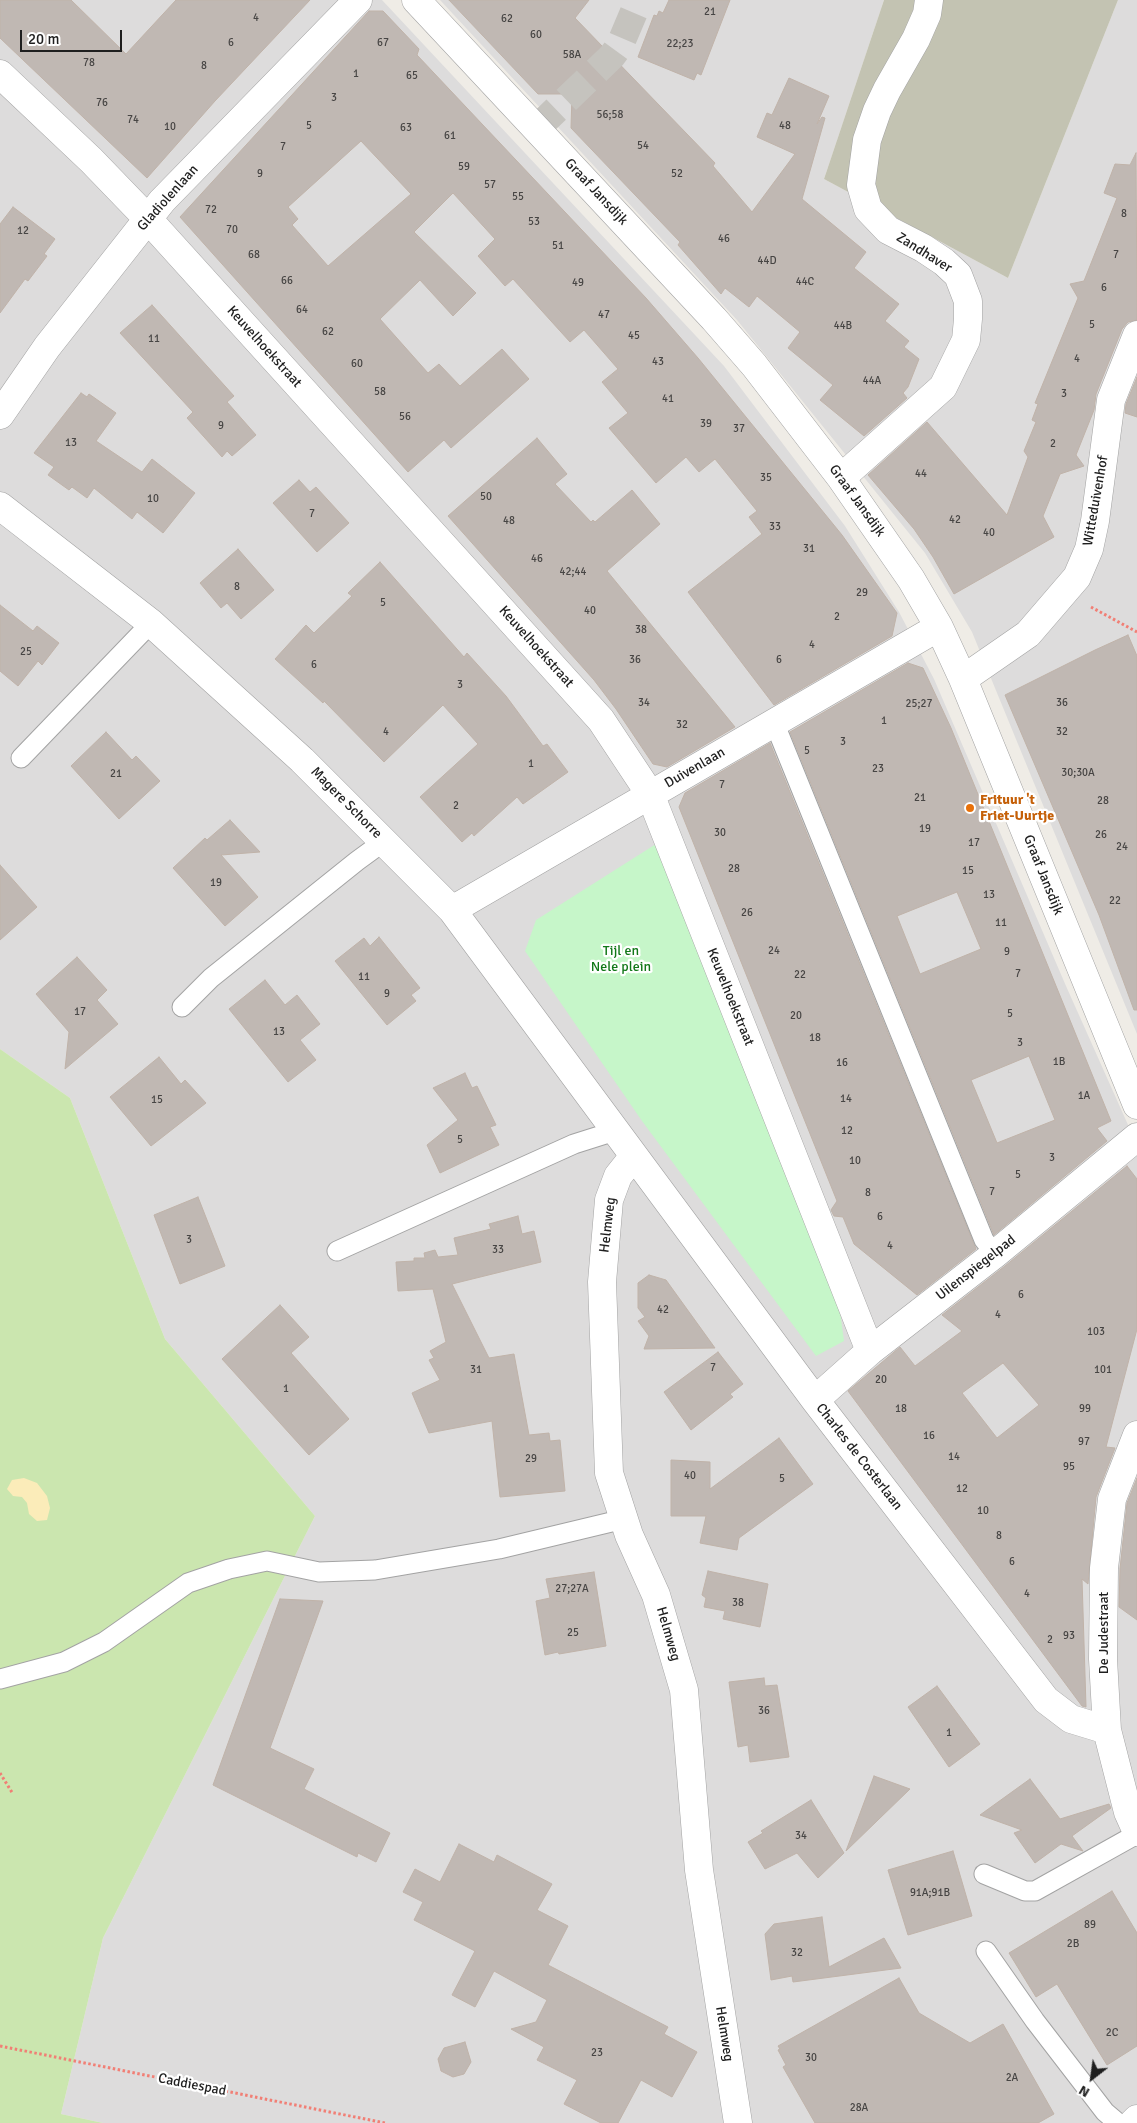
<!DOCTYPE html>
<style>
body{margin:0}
#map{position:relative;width:1137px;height:2123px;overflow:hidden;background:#efece6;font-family:Signika,sans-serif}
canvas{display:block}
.north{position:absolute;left:1067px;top:2053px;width:50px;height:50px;-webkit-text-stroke:4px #fff;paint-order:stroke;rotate:210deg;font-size:14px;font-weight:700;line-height:20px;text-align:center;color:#1f1f1f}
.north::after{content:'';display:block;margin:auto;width:18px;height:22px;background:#1f1f1f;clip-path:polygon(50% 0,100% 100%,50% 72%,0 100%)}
.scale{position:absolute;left:20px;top:30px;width:102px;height:22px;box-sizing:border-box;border:2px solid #1f1f1f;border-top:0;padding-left:6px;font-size:15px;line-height:18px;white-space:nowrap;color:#1f1f1f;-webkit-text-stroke:4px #fff;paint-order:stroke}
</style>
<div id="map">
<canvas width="1137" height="2123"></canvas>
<div class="north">N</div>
<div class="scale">20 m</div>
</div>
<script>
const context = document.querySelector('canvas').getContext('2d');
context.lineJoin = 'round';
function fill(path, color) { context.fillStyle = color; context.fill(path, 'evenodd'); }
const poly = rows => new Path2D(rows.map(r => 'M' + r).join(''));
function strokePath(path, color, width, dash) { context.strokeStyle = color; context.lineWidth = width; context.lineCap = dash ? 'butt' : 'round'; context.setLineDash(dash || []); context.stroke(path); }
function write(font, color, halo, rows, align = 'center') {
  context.font = font + ' Signika,sans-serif'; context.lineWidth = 4.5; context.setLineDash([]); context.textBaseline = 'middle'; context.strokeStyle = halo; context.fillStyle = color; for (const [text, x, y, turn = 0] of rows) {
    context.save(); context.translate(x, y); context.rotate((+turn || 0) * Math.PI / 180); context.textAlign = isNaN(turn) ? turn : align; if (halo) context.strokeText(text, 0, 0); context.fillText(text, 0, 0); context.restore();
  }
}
fill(poly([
 [0,0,382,0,724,366,845,526,899,612,934,679,1066,986,1137,1145,1137,2123,103,2123,61,2114,103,1938,315,1516,165,1339,70,1098,0,1049],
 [440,0,884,0,824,179,1008,278,1118,0,1137,0,1137,1034,972,632,925,553,737,320]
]), '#dddcdc');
fill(poly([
 [884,0,1118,0,1008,278,824,179]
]), '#c3c3b2');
fill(poly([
 [0,1049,70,1098,165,1339,315,1516,103,1938,61,2114,103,2123,0,2123]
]), '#cbe6af');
fill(poly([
 [24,1478,37,1483,47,1496,50,1508,47,1520,37,1521,29,1514,27,1503,22,1497,13,1496,7,1489,12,1480]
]), '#fbecb9');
fill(poly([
 [656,844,838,1297,844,1341,816,1356,642,1121,525,951,536,920]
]), '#c6f6c9');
const building = poly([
 [0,0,71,0,126,54,176,0,310,0,215,101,147,178,0,38,0,0],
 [449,0,589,0,575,18,715,163,713,166,752,212,795,154,757,137,767,113,772,115,789,78,829,96,817,124,822,117,825,118,802,199,866,252,854,268,899,304,885,321,909,341,904,347,919,359,908,387,903,393,907,398,864,436,820,400,833,385,788,348,800,332,757,296,749,307,725,288,721,294,678,245,680,242,571,128,572,94,538,94,449,0],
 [669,0,730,0,701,75,697,73,694,80,638,57,654,15,657,16,659,11,663,13,669,0],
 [369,11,383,11,419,49,417,55,646,298,698,358,842,535,897,613,892,636,774,705,688,592,762,534,749,517,757,511,715,459,699,472,686,457,656,483,609,428,628,413,602,382,618,369,584,330,570,342,513,279,505,286,478,256,495,239,453,193,414,232,476,293,453,316,420,280,380,319,428,373,439,364,460,386,502,349,529,379,451,448,444,440,408,472,180,217,369,11],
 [361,141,411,194,328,266,292,225,298,219,288,207,361,141],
 [1136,153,1137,320,1128,322,1122,329,1096,394,1094,410,1076,455,1084,466,1060,474,1043,516,1054,537,954,594,933,557,914,529,868,475,927,422,1007,515,1028,457,1024,451,1036,422,1032,420,1038,404,1035,403,1078,298,1070,284,1084,281,1117,198,1104,193,1115,164,1130,165,1136,153],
 [13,207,55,239,44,254,47,256,28,281,25,279,0,313,0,224,13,207],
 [152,305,234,396,227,402,256,435,232,456,227,451,222,457,187,418,193,412,120,333,152,305],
 [1137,377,1137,417,1125,413,1126,404,1137,377],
 [81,393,87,397,89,394,116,413,96,441,142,472,152,459,195,493,163,533,137,512,132,519,94,488,87,498,72,487,69,490,48,475,54,467,34,453,81,393],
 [537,438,567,474,555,484,591,522,593,520,595,522,632,490,660,524,607,571,735,727,667,767,653,764,616,709,594,680,448,516,537,438],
 [299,480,310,492,316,487,349,523,317,552,273,503,299,480],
 [238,549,274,590,241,619,227,603,221,608,200,583,238,549],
 [380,562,464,657,467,653,506,696,543,746,547,744,568,772,523,804,517,797,474,836,472,833,462,842,420,797,478,744,443,705,384,762,324,701,323,703,275,659,306,625,314,633,352,596,348,593,380,562],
 [0,605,33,631,37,626,59,643,42,665,38,661,18,686,0,671,0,605],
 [1128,635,1137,656,1137,1010,1134,1010,1099,915,1005,695,1095,650,1128,635],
 [908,663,923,668,951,728,1111,1121,1097,1128,1107,1141,994,1235,790,732,908,663],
 [957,892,981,949,920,974,897,916,957,892],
 [1029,1056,1055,1120,997,1143,971,1080,1029,1056],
 [106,732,132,760,136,756,160,781,119,819,71,766,106,732],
 [770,743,976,1249,917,1295,854,1244,843,1217,834,1216,831,1210,837,1201,679,807,685,793,770,743],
 [230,820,260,852,221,855,258,897,225,926,173,868,205,838,207,840,230,820],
 [0,865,37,907,0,940,0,865],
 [379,937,420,988,411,995,416,1001,387,1025,335,961,364,938,370,946,379,937],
 [77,957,107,990,97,1000,118,1024,65,1069,69,1032,36,994,77,957],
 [265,980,285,1005,297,995,320,1024,300,1040,316,1060,288,1082,229,1009,265,980],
 [159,1057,181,1084,185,1080,206,1103,151,1146,110,1097,159,1057],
 [465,1073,472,1088,477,1086,496,1125,490,1127,499,1145,440,1173,427,1145,458,1120,433,1088,465,1073],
 [1127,1166,1137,1179,1137,1329,1106,1447,1115,1448,1096,1497,1088,1584,1082,1579,1086,1707,1082,1706,848,1391,900,1347,915,1366,962,1331,942,1315,1005,1266,1127,1166],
 [1003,1363,1039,1405,997,1438,962,1393,1003,1363],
 [198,1197,225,1266,180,1284,154,1215,198,1197],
 [518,1216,522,1234,534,1231,541,1262,452,1284,489,1358,514,1354,529,1435,549,1433,550,1441,560,1440,565,1491,500,1497,492,1421,429,1433,412,1393,440,1380,429,1360,434,1358,430,1351,446,1342,433,1289,398,1291,396,1262,414,1261,414,1258,425,1258,424,1253,435,1250,438,1257,458,1255,454,1238,491,1229,489,1224,518,1216],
 [649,1275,666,1280,715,1348,644,1349,649,1336,638,1321,645,1317,638,1308,638,1283,649,1275],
 [280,1305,309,1337,291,1353,349,1419,309,1455,222,1359,280,1305],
 [718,1352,743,1384,730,1394,733,1397,691,1430,664,1392,718,1352],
 [779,1438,813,1484,739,1538,737,1550,700,1543,706,1516,671,1516,671,1460,710,1462,710,1489,779,1438],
 [1137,1478,1137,1620,1119,1607,1120,1569,1127,1503,1137,1478],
 [708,1571,768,1584,760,1627,723,1619,725,1611,704,1607,706,1598,702,1595,708,1571],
 [594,1572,606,1646,559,1654,558,1652,545,1655,536,1601,550,1598,546,1579,594,1572],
 [280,1599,323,1601,270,1748,314,1769,304,1789,390,1833,376,1862,358,1853,357,1857,213,1785,280,1599],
 [764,1678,765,1686,777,1685,789,1757,750,1762,748,1745,738,1747,729,1682,764,1678],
 [937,1686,980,1744,949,1767,908,1707,937,1686],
 [874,1776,910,1789,846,1851,874,1776],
 [1030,1779,1060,1819,1109,1804,1111,1808,1072,1836,1083,1851,1061,1844,1035,1863,1014,1833,1022,1830,980,1815,1030,1779],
 [811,1800,844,1853,818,1878,797,1853,765,1869,748,1842,763,1833,761,1831,811,1800],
 [459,1844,494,1862,497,1855,552,1884,537,1910,568,1926,548,1965,668,2027,664,2034,697,2052,672,2097,641,2080,618,2123,601,2123,564,2104,577,2080,537,2060,544,2047,511,2029,536,2022,547,2000,494,1971,475,2007,452,1995,475,1951,414,1920,423,1902,403,1892,415,1869,440,1882,459,1844],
 [953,1851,972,1916,908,1935,888,1870,953,1851],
 [1112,1891,1137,1933,1137,2046,1107,2065,1057,1984,1036,1997,1009,1953,1112,1891],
 [822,1917,829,1967,884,1938,901,1968,793,1982,792,1976,771,1980,765,1934,774,1924,822,1917],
 [899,1978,919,2013,970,2043,1003,2024,1054,2114,1038,2123,815,2123,783,2067,786,2065,778,2050,780,2049,778,2046,899,1978],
 [465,2042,471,2062,464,2074,453,2077,441,2071,438,2059,444,2048,465,2042]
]);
fill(building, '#c0b8b3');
strokePath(building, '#c0b3a9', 1);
strokePath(poly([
 [536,129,612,56,620,45,639,0]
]), '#c5c3be', 28, [28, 14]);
const lane = poly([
 [774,722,984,1240,995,1254],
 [21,758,151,623],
 [182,1007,211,978,357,861,383,842],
 [337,1251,574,1144,615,1131],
 [0,1679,64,1662,104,1642,188,1583,229,1569,267,1561,319,1572,375,1570,499,1549,624,1519],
 [984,1874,1025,1891,1035,1891,1137,1834],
 [986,1951,1035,2021,1105,2112,1118,2123]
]);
const street = poly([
 [416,0,714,319,754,365,841,478,911,579,939,627,963,679,1137,1105],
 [0,74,91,160,147,218,601,720,650,794,870,1351],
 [0,415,47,347,162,201,358,0],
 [841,478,943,387,966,340,968,319,968,301,958,275,944,262,923,248,888,230,868,209,861,185,867,140,877,111,887,90,916,39,927,14,929,0],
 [0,506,151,623,302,760,452,910,815,1400,1046,1700,1071,1719,1107,1730],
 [963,679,1028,634,1077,577,1089,549,1095,521,1111,400,1137,335],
 [452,910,939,627],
 [634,1156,618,1176,609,1200,602,1282,609,1473,629,1535,656,1595,684,1690,699,1870,738,2123],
 [815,1400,870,1351,995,1254,1137,1137],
 [1137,1435,1112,1499,1104,1568,1103,1659,1107,1730,1128,1812,1137,1832],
 [1133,2123,1137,2119]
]);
strokePath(lane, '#a3a3a3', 21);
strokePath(street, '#a3a3a3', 29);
strokePath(poly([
 [1091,607,1137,632],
 [0,1773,13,1794],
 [0,2046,385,2123]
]), '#f17f75', 3, [2.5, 2.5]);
strokePath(lane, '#fff', 19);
strokePath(street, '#fff', 28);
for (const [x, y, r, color] of [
 [970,808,5,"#e8710a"]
]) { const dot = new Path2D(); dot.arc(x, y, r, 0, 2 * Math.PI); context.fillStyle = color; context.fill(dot); strokePath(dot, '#fff', 2); }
write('11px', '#474544', null, [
 ["21",710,12],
 ["4",256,18],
 ["62",507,19],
 ["60",536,35],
 ["6",231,43],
 ["67",383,43],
 ["22;23",680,44],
 ["58A",572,55],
 ["78",89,63],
 ["8",204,66],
 ["1",356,74],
 ["65",412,76],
 ["3",334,98],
 ["76",102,103],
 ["56;58",610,115],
 ["74",133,120],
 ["5",309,126],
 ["48",785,126],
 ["10",170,127],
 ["63",406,128],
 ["61",450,136],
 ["54",643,146],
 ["7",283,147],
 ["59",464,167],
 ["9",260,174],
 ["52",677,174],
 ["57",490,185],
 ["55",518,197],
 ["72",211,210],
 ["8",1124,214],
 ["53",534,222],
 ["70",232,230],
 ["12",23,231],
 ["46",724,239],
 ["51",558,246],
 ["68",254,255],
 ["7",1116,255],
 ["44D",767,261],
 ["66",287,281],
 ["44C",805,282],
 ["49",578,283],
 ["6",1104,288],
 ["64",302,310],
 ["47",604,315],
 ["5",1092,325],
 ["44B",843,326],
 ["62",328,332],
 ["45",634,336],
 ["11",154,339],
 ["4",1077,359],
 ["43",658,362],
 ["60",357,364],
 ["44A",872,381],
 ["58",380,392],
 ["3",1064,394],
 ["41",668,399],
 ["56",405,417],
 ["39",706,424],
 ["9",221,426],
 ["37",739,429],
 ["13",71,443],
 ["2",1053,444],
 ["44",921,474],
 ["35",766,478],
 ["50",486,497],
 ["10",153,499],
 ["7",312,514],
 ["42",955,520],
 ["48",509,521],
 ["33",775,527],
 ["40",989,533],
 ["31",809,549],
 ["46",537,559],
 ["42;44",573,572],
 ["8",237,587],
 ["29",862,593],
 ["5",383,603],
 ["40",590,611],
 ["2",837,617],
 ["38",641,630],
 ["4",812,645],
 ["25",26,652],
 ["36",635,660],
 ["6",779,660],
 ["6",314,665],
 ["3",460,685],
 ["34",644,703],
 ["36",1062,703],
 ["25;27",919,704],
 ["1",884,721],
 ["32",682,725],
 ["4",386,732],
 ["32",1062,732],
 ["3",843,742],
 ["5",807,751],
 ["1",531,764],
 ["23",878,769],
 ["30;30A",1078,773],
 ["21",116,774],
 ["7",722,785],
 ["21",920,798],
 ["28",1103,801],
 ["2",456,806],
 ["19",925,829],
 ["30",720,833],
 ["26",1101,835],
 ["17",974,843],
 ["24",1122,847],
 ["28",734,869],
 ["15",968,871],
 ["19",216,883],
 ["13",989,895],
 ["22",1115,901],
 ["26",747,913],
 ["11",1001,923],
 ["24",774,951],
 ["9",1007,952],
 ["7",1018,974],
 ["22",800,975],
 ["11",364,977],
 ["9",387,994],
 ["17",80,1012],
 ["5",1010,1014],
 ["20",796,1016],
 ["13",279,1032],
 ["18",815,1038],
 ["3",1020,1043],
 ["1B",1059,1062],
 ["16",842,1063],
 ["1A",1084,1096],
 ["14",846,1099],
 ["15",157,1100],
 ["12",847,1131],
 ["5",460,1140],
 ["3",1052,1158],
 ["10",855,1161],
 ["5",1018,1175],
 ["7",992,1192],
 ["8",868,1193],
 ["6",880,1217],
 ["3",189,1240],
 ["4",890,1246],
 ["33",498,1250],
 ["6",1021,1295],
 ["42",663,1310],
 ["4",998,1315],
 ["103",1096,1332],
 ["7",713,1368],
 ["31",476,1370],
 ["101",1103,1370],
 ["20",881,1380],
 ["1",286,1389],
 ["18",901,1409],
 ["99",1085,1409],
 ["16",929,1436],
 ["97",1084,1442],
 ["14",954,1457],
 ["29",531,1459],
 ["95",1069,1467],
 ["40",690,1476],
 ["5",782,1479],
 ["12",962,1489],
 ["10",983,1511],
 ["8",999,1536],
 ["6",1012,1562],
 ["27;27A",572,1589],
 ["4",1027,1594],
 ["38",738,1603],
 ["25",573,1633],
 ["93",1069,1636],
 ["2",1050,1640],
 ["36",764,1711],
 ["1",949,1733],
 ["34",801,1836],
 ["91A;91B",930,1893],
 ["89",1090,1925],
 ["2B",1073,1944],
 ["32",797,1953],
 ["2C",1112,2033],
 ["23",597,2053],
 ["30",811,2058],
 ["2A",1012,2078],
 ["28A",859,2108]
]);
write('14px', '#1f1f1f', '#fff', [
 ["Graaf Jansdijk",596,192,47],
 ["Gladiolenlaan",168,198,-48],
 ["Zandhaver",924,253,32],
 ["Keuvelhoekstraat",264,347,48],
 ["Graaf Jansdijk",857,501,54],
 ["Witteduivenhof",1096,501,-80],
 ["Keuvelhoekstraat",536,647,48],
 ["Duivenlaan",695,768,-30],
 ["Magere Schorre",346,803,45],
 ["Graaf Jansdijk",1043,875,68],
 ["Keuvelhoekstraat",730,997,68],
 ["Helmweg",608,1225,-83],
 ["Uilenspiegelpad",976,1268,-38],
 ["Charles de Costerlaan",859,1457,52],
 ["De Judestraat",1104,1633,-90],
 ["Helmweg",668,1634,74],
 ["Helmweg",724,2034,81],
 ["Caddiespad",192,2085,11]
]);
write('bold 14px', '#c56008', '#fff', [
 ["Frituur 't",980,800],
 ["Friet-Uurtje",980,816]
], 'left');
write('14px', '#127819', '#fff', [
 ["Tijl en",621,951],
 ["Nele plein",621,967]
]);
</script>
